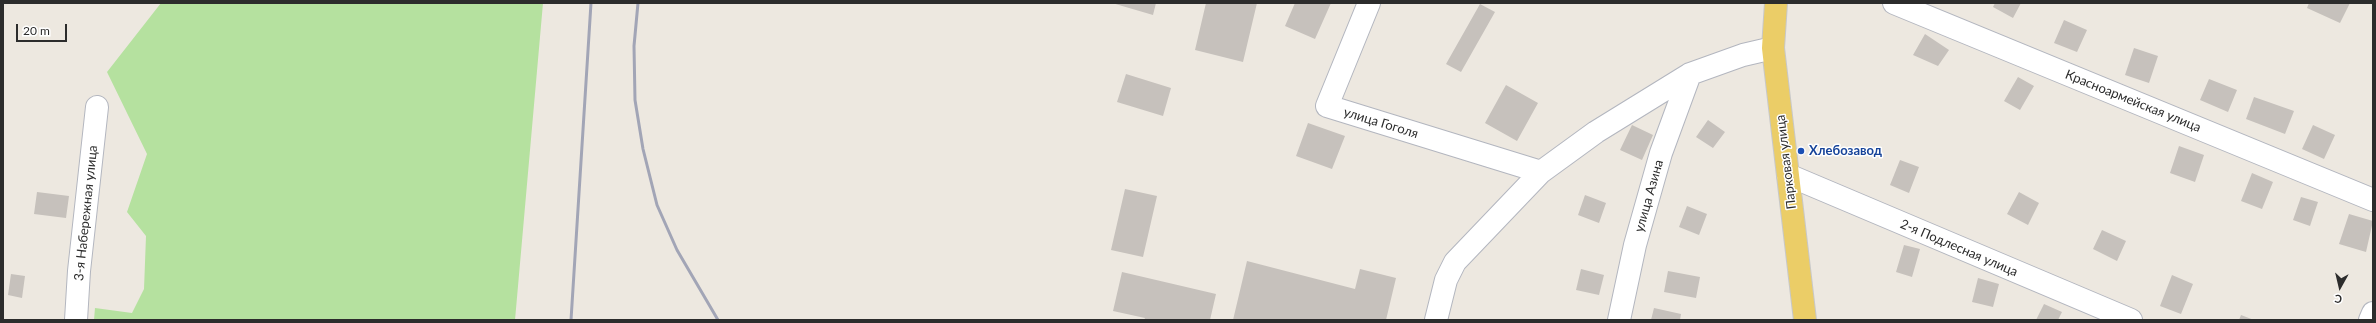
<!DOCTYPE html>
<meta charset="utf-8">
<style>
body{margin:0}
#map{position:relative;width:2376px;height:323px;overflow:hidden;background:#ede8e0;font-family:Lato,sans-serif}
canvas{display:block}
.frame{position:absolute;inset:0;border:4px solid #2c2c2c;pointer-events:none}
.north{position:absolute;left:2320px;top:267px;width:40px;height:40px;-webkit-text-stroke:3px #fff;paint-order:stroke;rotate:188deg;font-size:11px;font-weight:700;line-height:16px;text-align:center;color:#2c2c2c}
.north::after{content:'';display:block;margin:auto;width:14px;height:18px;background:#2c2c2c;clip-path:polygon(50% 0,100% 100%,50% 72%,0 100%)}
.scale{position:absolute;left:16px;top:24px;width:51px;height:18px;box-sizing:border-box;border:2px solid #2c2c2c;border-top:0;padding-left:5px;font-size:12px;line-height:14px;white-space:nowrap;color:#2c2c2c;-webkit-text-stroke:3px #fff;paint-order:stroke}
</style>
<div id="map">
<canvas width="2376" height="323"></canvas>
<div class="frame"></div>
<div class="north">С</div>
<div class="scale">20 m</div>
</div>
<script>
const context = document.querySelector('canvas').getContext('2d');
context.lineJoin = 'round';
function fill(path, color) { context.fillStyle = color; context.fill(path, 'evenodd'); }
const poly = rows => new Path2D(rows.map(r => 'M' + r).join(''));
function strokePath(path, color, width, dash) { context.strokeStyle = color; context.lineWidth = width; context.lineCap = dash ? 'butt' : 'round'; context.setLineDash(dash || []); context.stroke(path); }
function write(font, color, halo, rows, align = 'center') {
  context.font = font + ' Lato,sans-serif'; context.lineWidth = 3; context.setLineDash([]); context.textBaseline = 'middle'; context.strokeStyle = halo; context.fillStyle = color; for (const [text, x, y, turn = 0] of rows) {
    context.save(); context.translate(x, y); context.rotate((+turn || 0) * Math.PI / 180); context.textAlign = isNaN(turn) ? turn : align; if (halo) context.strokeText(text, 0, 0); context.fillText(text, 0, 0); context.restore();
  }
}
fill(poly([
 [161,3,543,3,515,320,94,320,95,308,132,313,144,289,146,236,127,212,147,154,107,72]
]), '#b5e19f');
fill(poly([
 [1112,3,1156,3,1153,15],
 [1206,3,1257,3,1243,62,1195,50],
 [1295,3,1331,3,1315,39,1285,26],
 [1995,3,2021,3,2013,18,1993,7],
 [2309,3,2350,3,2340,23,2307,8],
 [1480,4,1495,12,1461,72,1446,64],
 [2064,20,2087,30,2077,52,2054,43],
 [1925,34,1949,50,1938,66,1913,55],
 [2134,48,2158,56,2149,83,2125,75],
 [1126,74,1171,88,1163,116,1117,102],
 [2018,77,2034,86,2020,110,2004,101],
 [2209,79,2237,90,2228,112,2200,100],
 [1506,85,1538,103,1517,141,1485,123],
 [2254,97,2294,111,2285,134,2246,119],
 [1708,120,1725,132,1713,148,1696,137],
 [1308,123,1345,136,1332,169,1296,156],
 [1632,125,1653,135,1642,160,1620,150],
 [2313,125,2335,135,2324,159,2302,149],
 [2179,146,2204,155,2195,182,2170,173],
 [1900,160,1919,167,1909,193,1890,185],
 [2252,173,2273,182,2262,209,2241,201],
 [1125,189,1157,196,1143,257,1111,250],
 [37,192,69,196,66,218,34,214],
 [2019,192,2039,203,2028,225,2007,214],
 [1585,195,1606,203,1599,223,1578,215],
 [2301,197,2318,202,2310,226,2293,220],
 [1687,206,1707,214,1699,235,1679,227],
 [2349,214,2373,221,2366,252,2339,244],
 [2102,230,2126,241,2117,261,2093,249],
 [1904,245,1920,249,1912,277,1896,272],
 [1247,261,1355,289,1360,269,1396,278,1386,320,1233,320],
 [1581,269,1604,275,1599,295,1576,290],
 [1668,271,1700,277,1696,298,1664,292],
 [1122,272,1216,294,1210,320,1144,320,1145,318,1113,311],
 [11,274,25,276,22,298,8,295],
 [2172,275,2193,284,2181,314,2160,306],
 [1978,278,1999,284,1993,307,1972,302],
 [2044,304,2062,312,2058,320,2036,320],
 [1654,308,1681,314,1680,320,1651,320],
 [2241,315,2254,320,2239,320]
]), '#c6c1bc');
const minor = poly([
 [1369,3,1327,106,1541,172],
 [1894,3,2373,200],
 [1788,175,2131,320],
 [76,320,79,271,97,107],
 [1436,320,1446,280,1455,262,1541,172,1596,132,1690,74,1743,55,1773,48],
 [1619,320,1635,245,1661,153,1690,74],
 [2370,320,2373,313]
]);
const major = poly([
 [1776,3,1773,48,1805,320]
]);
strokePath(minor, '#b3b6bf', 24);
strokePath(major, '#c8c8c8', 24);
strokePath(minor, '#fff', 22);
strokePath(major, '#ebcd67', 22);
strokePath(poly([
 [638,3,634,46,635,100,643,149,657,205,677,250,718,320],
 [571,320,591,3]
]), '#a2a5b6', 3);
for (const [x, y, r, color] of [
 [1801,151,4,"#1a4fb4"]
]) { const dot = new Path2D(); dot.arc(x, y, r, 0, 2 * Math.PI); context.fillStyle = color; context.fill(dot); strokePath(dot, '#fff', 1.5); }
write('13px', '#2c2c2c', '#fff', [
 ["Красноармейская улица",2133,101,22],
 ["улица Гоголя",1381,123,17],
 ["Парковая улица",1786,162,-97],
 ["улица Азина",1649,196,-74],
 ["3-я Набережная улица",86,213,-84],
 ["2-я Подлесная улица",1959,248,23]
]);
write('bold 13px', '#164399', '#fff', [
 ["Хлебозавод",1809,151]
], 'left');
</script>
